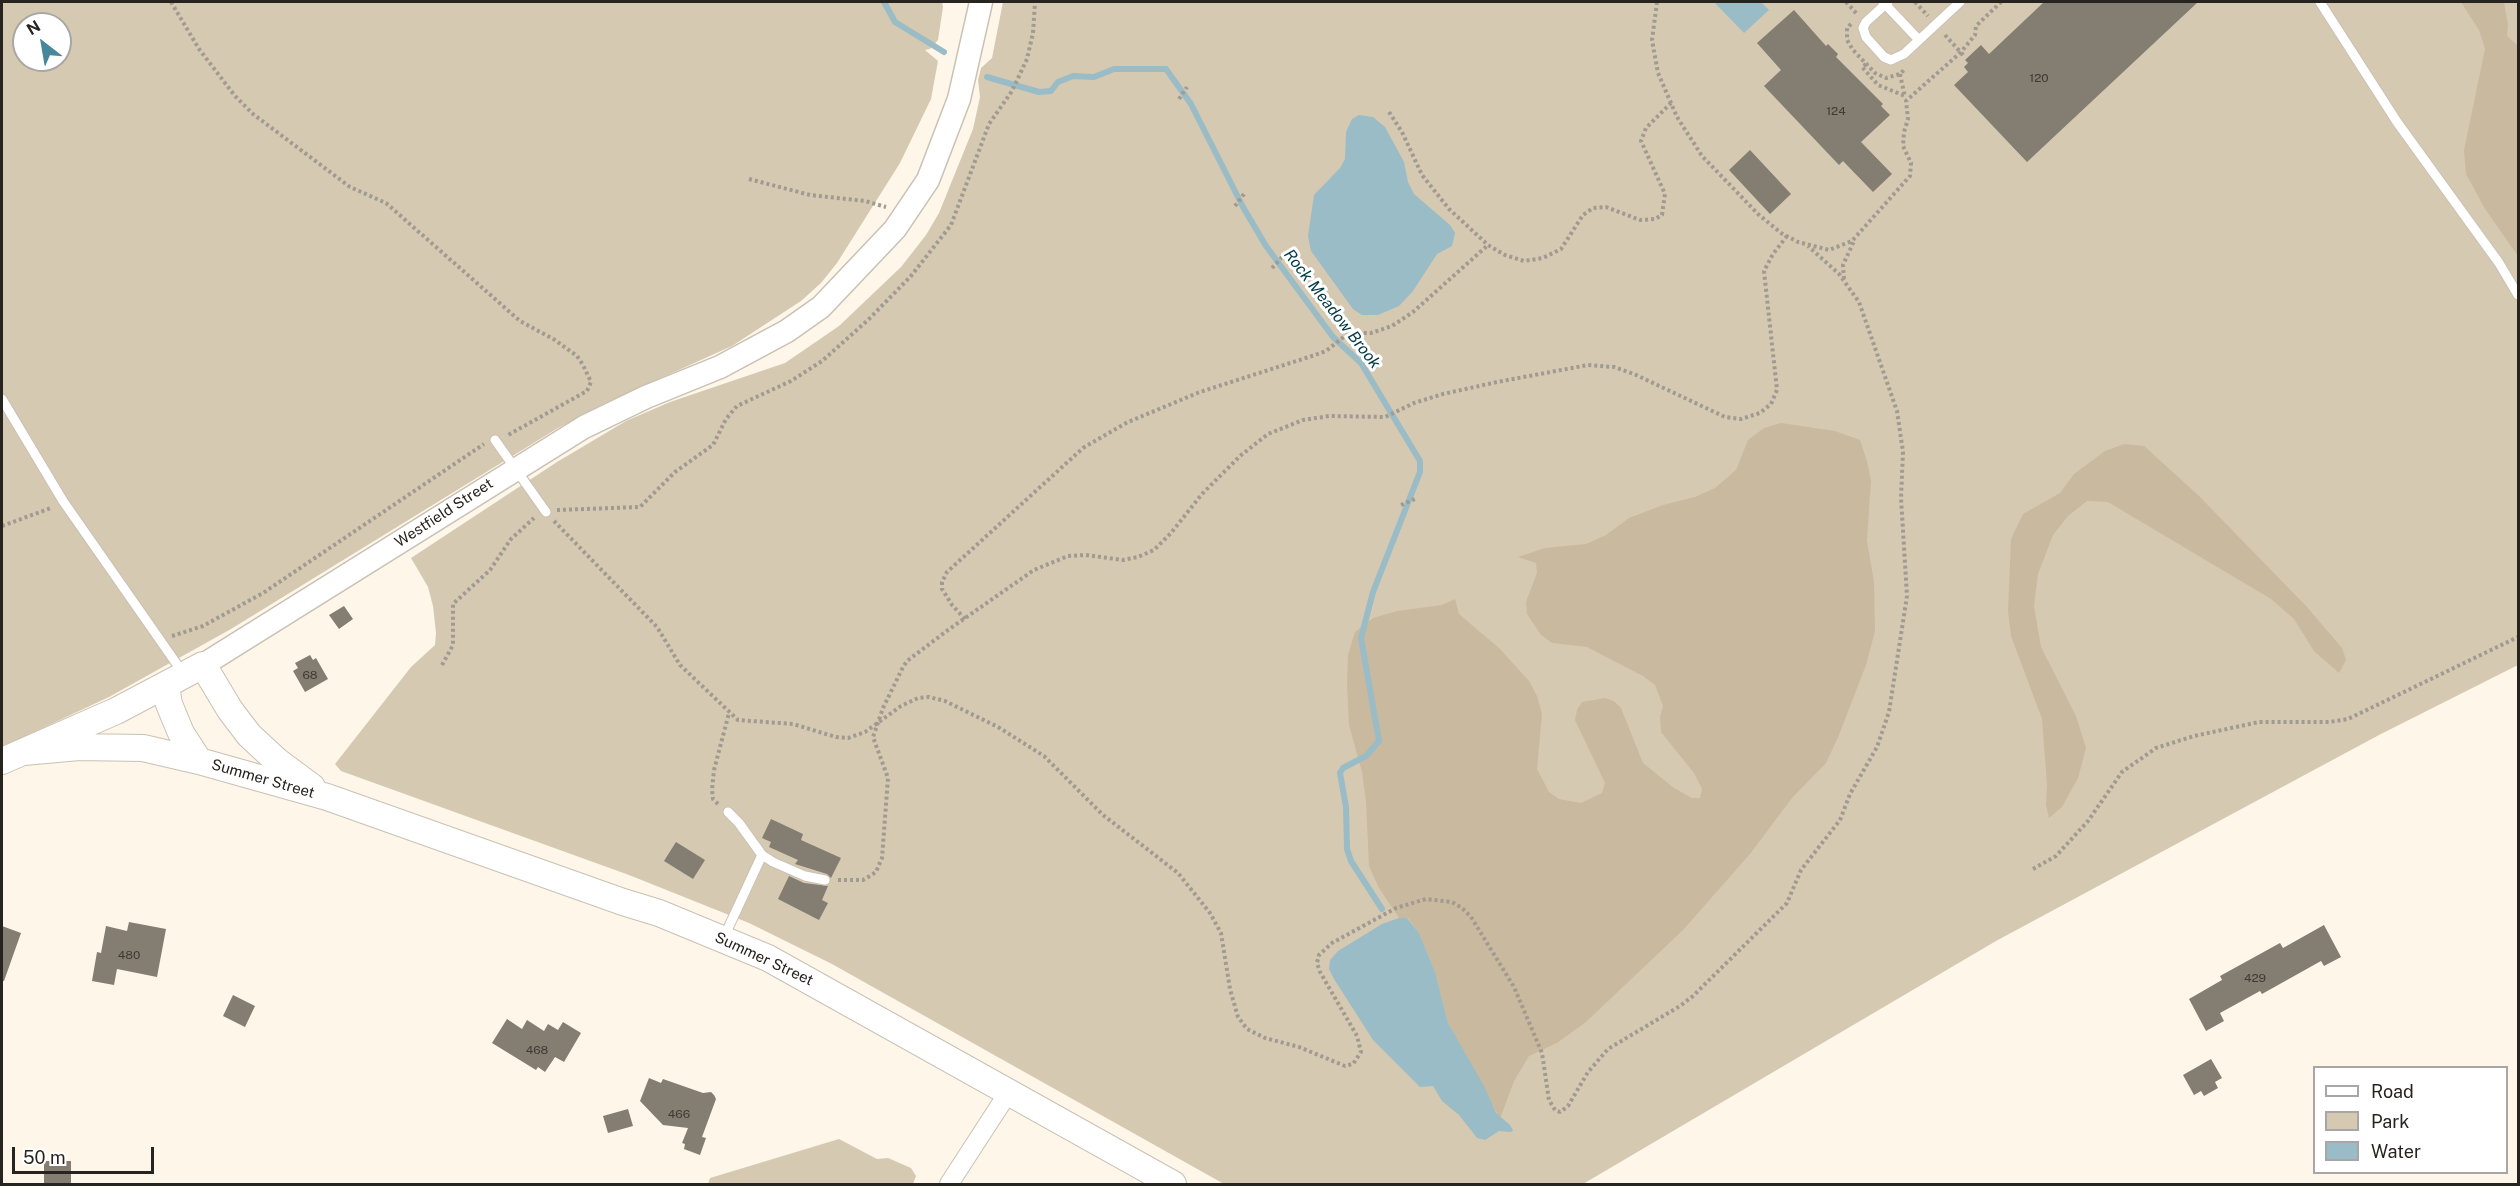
<!DOCTYPE html>
<style>
body{margin:0}
#map{position:relative;width:2520px;height:1186px;overflow:hidden;background:#fef6e8;font-family:"Public Sans",sans-serif}
canvas{display:block}
.frame{position:absolute;inset:0;border:3px solid #27241f;pointer-events:none}
.legend{position:absolute;left:2313px;top:1066px;width:195px;height:108px;box-sizing:border-box;background:#fff;border:2px solid #a9a7a5;margin:0;padding:8px 10px;list-style:none;font-size:18px;color:#27241f}
.legend li{display:flex;align-items:center;gap:12px;height:30px}
.legend b{width:30px;border:2px solid #a9a7a5}
.north{position:absolute;left:12px;top:12px;width:60px;height:60px;box-sizing:border-box;background:#fff;border:2px solid #a9a7a5;border-radius:50%;rotate:329deg;font-size:16px;font-weight:700;line-height:24px;text-align:center;color:#27241f}
.north::after{content:'';display:block;margin:auto;width:21px;height:27px;background:#46889a;clip-path:polygon(50% 0,100% 100%,50% 72%,0 100%)}
.scale{position:absolute;left:12px;top:1147px;width:142px;height:27px;box-sizing:border-box;border:3px solid #27241f;border-top:0;padding-left:8px;font-size:18px;line-height:21px;white-space:nowrap;color:#27241f;-webkit-text-stroke:4px #fff;paint-order:stroke}
</style>
<div id="map">
<canvas width="2520" height="1186"></canvas>
<div class="frame"></div>
<ul class="legend">
<li><b style="height:8px;background:#fff"></b>Road</li>
<li><b style="height:16px;background:#d6c9b2"></b>Park</li>
<li><b style="height:16px;background:#99bcc6"></b>Water</li>
</ul>
<div class="north">N</div>
<div class="scale">50 m</div>
</div>
<script>
const context = document.querySelector('canvas').getContext('2d');
context.lineJoin = 'round';
function fill(path, color) { context.fillStyle = color; context.fill(path, 'evenodd'); }
const poly = rows => new Path2D(rows.map(r => 'M' + r).join(''));
function strokePath(path, color, width, dash) { context.strokeStyle = color; context.lineWidth = width; context.lineCap = dash ? 'butt' : 'round'; context.setLineDash(dash || []); context.stroke(path); }
function write(font, color, halo, rows, align = 'center') {
  context.font = font + ' "Public Sans",sans-serif'; context.lineWidth = 6; context.setLineDash([]); context.textBaseline = 'middle'; context.strokeStyle = halo; context.fillStyle = color; for (const [text, x, y, turn = 0] of rows) {
    context.save(); context.translate(x, y); context.rotate((+turn || 0) * Math.PI / 180); context.textAlign = isNaN(turn) ? turn : align; if (halo) context.strokeText(text, 0, 0); context.fillText(text, 0, 0); context.restore();
  }
}
fill(poly([
 [2,2,942,2,943,7,938,40,930,49,925,50,938,61,931,99,900,163,837,263,821,283,801,301,732,346,610,401,558,428,231,629,109,697,2,747],
 [24,24,60,24,60,60,24,60],
 [1003,2,2518,2,2518,665,2379,735,1996,941,1583,1184,1224,1184,832,964,749,923,629,875,341,771,335,764,411,667,435,645,436,633,433,606,428,587,411,558,557,462,626,421,670,402,785,363,839,326,901,267,926,235,939,213,973,129,980,97,978,80,981,68,992,58],
 [839,1139,877,1159,888,1158,911,1168,916,1176,913,1184,708,1184,710,1178]
]), '#d6c9b2');
fill(poly([
 [2461,2,2504,2,2508,25,2507,36,2518,46,2518,256,2485,209,2466,174,2464,150,2485,49,2479,30],
 [1781,423,1835,431,1860,440,1867,461,1871,480,1867,541,1874,582,1875,631,1866,665,1839,735,1826,763,1792,798,1750,854,1683,930,1586,1022,1557,1043,1529,1056,1514,1081,1500,1119,1448,1023,1435,972,1419,933,1408,918,1399,918,1379,888,1369,866,1366,801,1362,772,1349,725,1347,684,1348,655,1355,632,1373,618,1397,611,1442,605,1455,599,1459,614,1500,649,1529,681,1537,696,1542,714,1537,769,1549,792,1559,799,1581,803,1602,793,1605,783,1575,720,1577,710,1582,702,1605,698,1614,701,1621,708,1643,763,1674,788,1692,798,1700,798,1702,789,1694,773,1661,732,1660,717,1663,706,1655,685,1643,676,1587,647,1552,643,1541,635,1527,614,1526,602,1537,573,1536,563,1518,557,1545,548,1586,544,1606,535,1629,518,1663,505,1695,497,1715,488,1736,470,1748,440,1764,428],
 [2124,444,2144,446,2198,495,2307,607,2342,648,2346,660,2339,673,2314,651,2294,619,2271,599,2108,502,2087,501,2068,516,2053,535,2038,574,2034,606,2041,647,2076,716,2086,748,2078,778,2062,807,2049,818,2046,805,2047,784,2042,719,2011,636,2008,611,2011,539,2023,514,2060,493,2074,474,2105,451]
]), '#c9b99f');
fill(poly([
 [1714,2,1761,2,1769,10,1744,33],
 [1359,115,1373,117,1385,127,1404,162,1408,182,1414,194,1450,225,1455,233,1452,246,1437,254,1413,291,1399,306,1378,315,1362,315,1353,309,1311,251,1308,236,1314,195,1340,168,1345,159,1346,132,1352,119],
 [1399,918,1407,918,1419,933,1435,972,1448,1023,1485,1088,1496,1113,1510,1125,1513,1130,1511,1132,1499,1131,1485,1140,1477,1138,1459,1115,1442,1101,1433,1086,1420,1087,1373,1040,1334,979,1329,969,1330,960,1338,951,1382,924]
]), '#99bcc6');
strokePath(poly([
 [884,2,895,22,944,52],
 [987,77,1039,92,1051,91,1058,82,1073,76,1094,77,1114,69,1166,69,1191,104,1243,207,1266,246,1333,337,1361,363,1420,461,1420,472,1373,592,1361,638,1379,741,1366,756,1343,768,1340,773,1346,807,1347,849,1351,861,1382,909]
]), '#99bcc6', 6);
fill(poly([
 [2044,2,2198,2,2027,162,1954,85,1968,72,1964,67,1968,63,1965,60,1981,45,1989,54],
 [1794,10,1826,46,1828,44,1838,54,1836,57,1883,104,1881,106,1890,115,1861,142,1892,174,1873,192,1843,161,1839,165,1764,86,1781,70,1757,43],
 [1750,150,1791,194,1770,214,1729,170],
 [344,606,353,619,339,629,329,615],
 [310,655,313,660,316,658,328,679,305,692,293,671,298,668,295,663],
 [771,819,803,834,801,840,841,858,831,878,827,874,795,864,798,860,769,847,771,842,762,838],
 [676,842,705,860,693,879,664,861],
 [789,876,804,883,828,886,822,900,828,903,819,920,778,899],
 [129,922,166,929,157,977,117,969,114,985,92,981,97,952,101,953,106,926,127,931],
 [2324,925,2341,957,2324,966,2321,961,2262,994,2260,991,2220,1013,2224,1021,2206,1031,2189,999,2222,980,2220,976,2280,943,2283,948],
 [2,926,21,933,4,981,2,981],
 [233,995,255,1006,245,1027,223,1016],
 [507,1019,522,1029,527,1020,544,1031,548,1024,558,1030,563,1022,581,1033,564,1062,555,1057,545,1072,538,1067,536,1070,492,1043],
 [2211,1059,2222,1078,2215,1082,2218,1088,2204,1096,2201,1091,2194,1095,2183,1075],
 [649,1078,661,1083,663,1079,703,1093,711,1092,714,1095,716,1099,702,1137,706,1138,700,1155,684,1149,685,1144,682,1143,688,1128,663,1125,640,1101],
 [628,1109,633,1126,608,1133,603,1116],
 [44,1161,71,1161,71,1185,44,1185]
]), '#847d71');
const service = poly([
 [1883,2,1919,40],
 [1888,2,1866,22,1863,28,1866,37,1884,57,1891,60,1904,54,1960,2],
 [2320,2,2397,122,2499,263,2518,295],
 [2,399,63,501,183,673],
 [495,440,546,512],
 [728,812,739,823,762,855,773,862,805,876,825,880],
 [724,937,762,855]
]);
const minor = poly([
 [949,1184,1008,1093]
]);
const tertiary = poly([
 [203,665,584,427,646,397,720,367,787,331,821,307,895,229,928,180,959,99,981,2]
]);
const secondary = poly([
 [166,686,169,704,181,733,199,761],
 [24,752,79,747,143,748,199,761,327,797,623,902,659,913,768,958,1173,1184],
 [2,761,116,711,203,665,230,710,249,735,277,761,312,787]
]);
strokePath(service, '#c9c1b4', 11);
strokePath(minor, '#c9c1b4', 20);
strokePath(tertiary, '#c9c1b4', 25);
strokePath(secondary, '#c9c1b4', 28);
strokePath(poly([
 [171,2,199,49,235,96,253,114,350,187,386,203,520,321,555,340,577,356,583,365,591,382,587,391,508,435],
 [1657,2,1652,40,1658,73,1677,117,1702,156,1758,214,1781,233,1798,242,1829,250,1852,241,1910,176,1911,163,1903,146,1904,132,1908,119,1906,101,1961,52,1975,35,1976,26,2001,2],
 [1846,2,1857,14],
 [1915,2,1928,16],
 [1851,24,1847,28,1847,40,1853,50,1875,73,1886,78,1900,74,1905,69],
 [1945,35,1964,56],
 [1866,64,1862,67,1878,85,1905,96],
 [1900,74,1905,97],
 [1179,99,1187,87],
 [1389,112,1402,132,1422,175,1449,209,1488,245,1505,255,1524,261,1543,258,1561,249,1583,215,1593,208,1606,207,1640,220,1655,219,1662,215,1665,194,1641,141,1646,128,1671,103],
 [749,179,810,195,865,201,886,207],
 [1235,206,1244,194],
 [1272,268,1282,257],
 [1844,279,1843,265,1854,241],
 [1401,505,1415,499],
 [557,510,640,507,675,472,713,445,726,419,737,406,791,381,822,361,868,320,911,276,951,225,989,124,1012,91,1027,59,1033,33,1035,2],
 [554,521,657,627,680,665,738,720,793,724,836,737,848,738,865,732,901,706,918,698,929,697,945,701,998,727,1044,756,1103,815,1178,873,1210,913,1221,933,1230,989,1238,1017,1247,1029,1265,1038,1299,1047,1345,1066,1353,1064,1361,1052,1357,1036,1320,972,1317,963,1319,955,1332,943,1396,908,1426,899,1452,902,1462,908,1471,917,1514,987,1542,1053,1549,1100,1555,1110,1560,1112,1568,1106,1588,1072,1608,1049,1680,1006,1693,996,1787,903,1801,870,1840,820,1850,794,1877,747,1889,712,1907,596,1901,498,1903,452,1897,411,1859,302,1839,274,1808,246],
 [2,526,51,508],
 [965,619,952,605,942,589,942,582,947,572,1083,448,1128,422,1200,392,1312,356,1326,351,1345,336,1356,333,1371,333,1392,326,1413,312,1488,245],
 [172,636,203,626,263,593,484,444],
 [442,665,453,645,453,604,490,570,511,539,534,518],
 [718,804,713,799,712,790,714,770,729,713],
 [2033,869,2056,856,2088,821,2122,772,2156,748,2194,736,2259,722,2329,722,2348,719,2518,637],
 [838,880,863,880,870,876,876,872,882,858,888,778,873,737,883,708,903,667,907,661,948,630,1034,570,1068,556,1086,555,1123,560,1138,557,1154,550,1171,533,1202,494,1240,456,1268,434,1303,420,1329,416,1385,417,1414,403,1443,394,1497,382,1588,365,1614,367,1634,374,1725,417,1741,419,1760,413,1771,404,1777,390,1764,271,1773,254,1787,236]
]), '#a09a90', 4, [3, 3]);
strokePath(service, '#fff', 9);
strokePath(minor, '#fff', 18);
strokePath(tertiary, '#fff', 22);
strokePath(secondary, '#fff', 26);
write('12px', '#3e3a34', null, [
 ["120",2039,78],
 ["124",1836,111],
 ["68",310,675],
 ["480",129,955],
 ["429",2255,978],
 ["468",537,1050],
 ["466",679,1114]
]);
write('15px', '#27241f', '#fff', [
 ["Westfield Street",444,513,-33],
 ["Summer Street",263,779,16],
 ["Summer Street",764,959,25]
]);
write('italic 16px', '#013945', '#fff', [
 ["Rock Meadow Brook",1332,309,52]
]);
</script>
